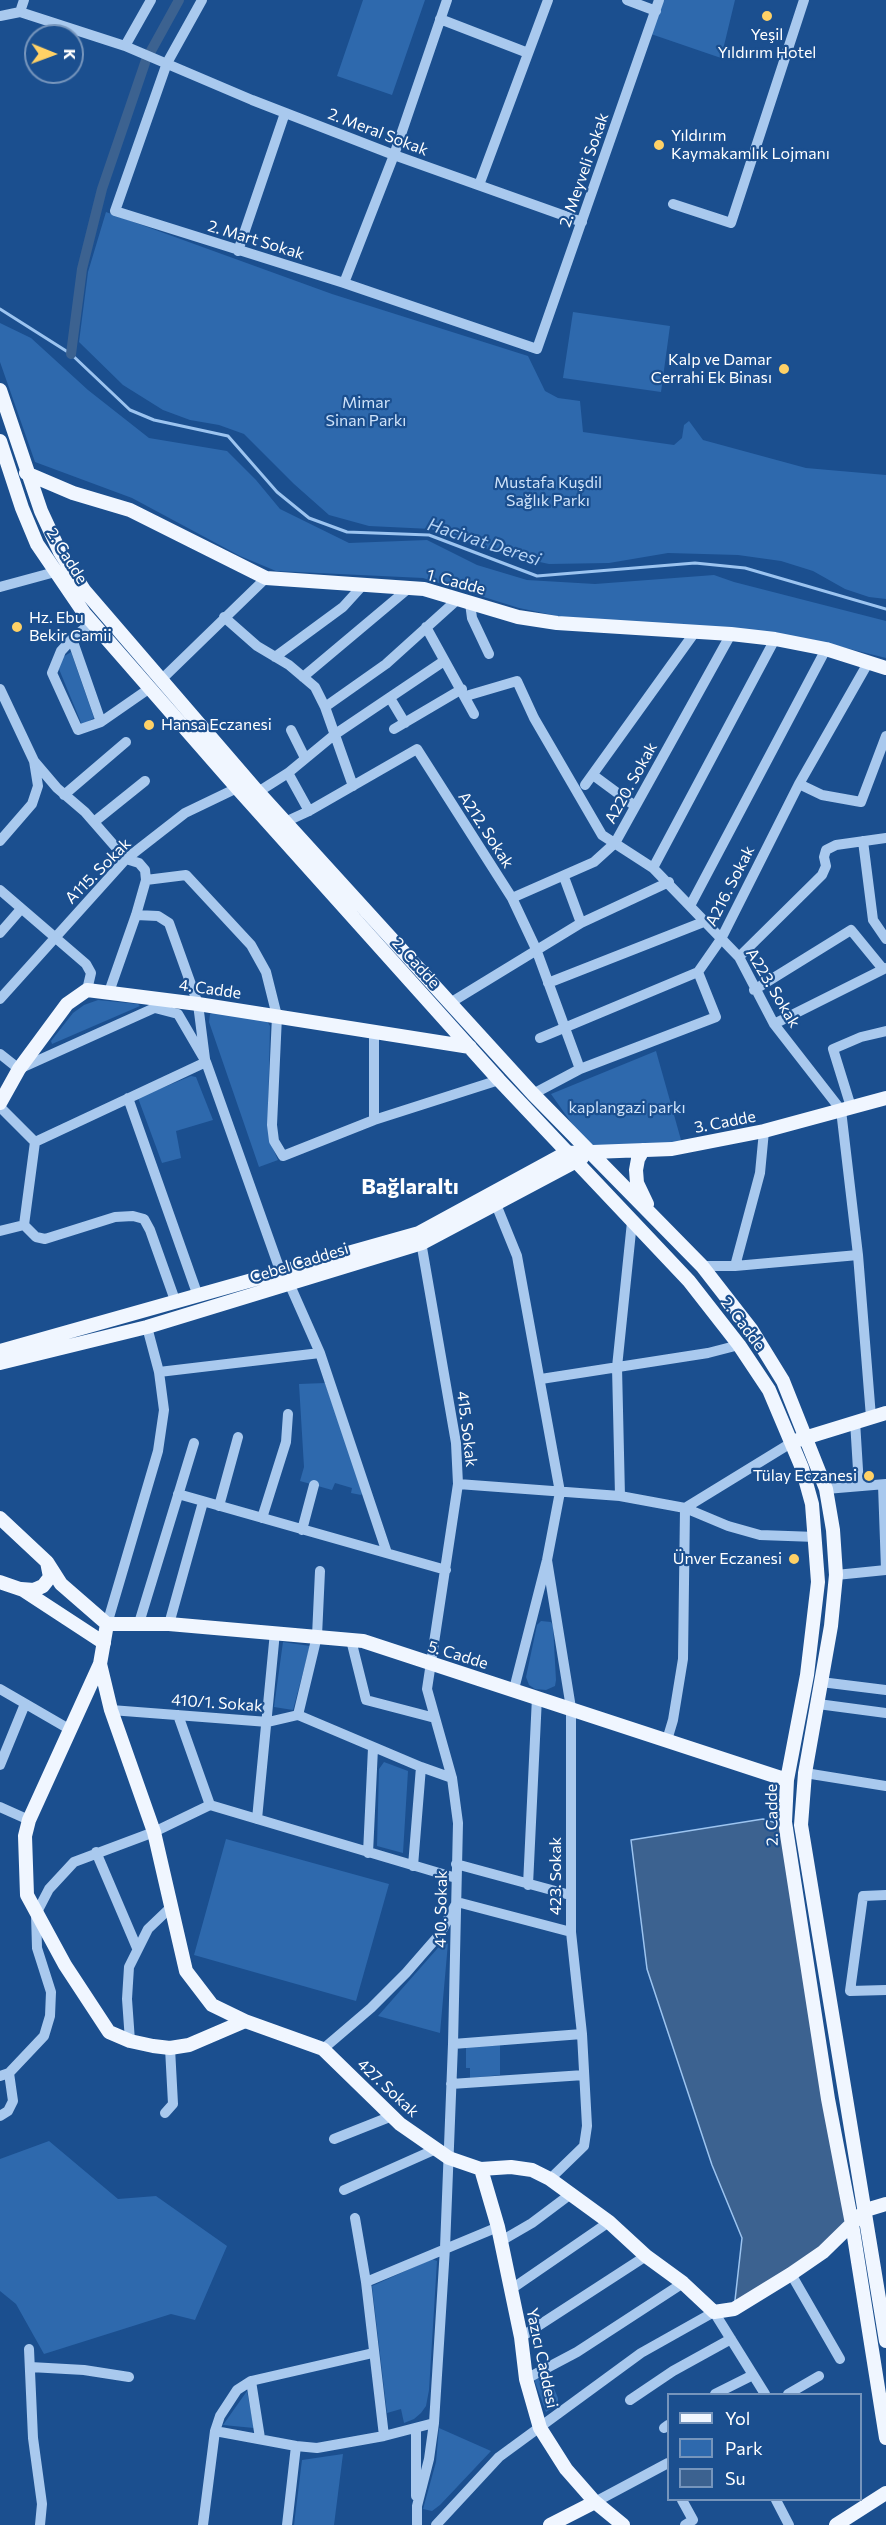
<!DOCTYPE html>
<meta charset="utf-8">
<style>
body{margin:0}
#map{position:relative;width:886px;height:2525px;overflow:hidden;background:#1b4f8f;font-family:Commissioner,sans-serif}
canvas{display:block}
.legend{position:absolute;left:667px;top:2393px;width:195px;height:108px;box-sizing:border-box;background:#1b4f8f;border:2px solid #7695bc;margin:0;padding:8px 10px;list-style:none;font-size:18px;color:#fff}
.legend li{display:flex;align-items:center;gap:12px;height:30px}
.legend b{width:30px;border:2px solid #7695bc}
.north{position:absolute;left:24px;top:24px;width:60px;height:60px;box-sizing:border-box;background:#1b4f8f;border:2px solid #7695bc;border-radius:50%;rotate:91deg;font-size:16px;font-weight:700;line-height:24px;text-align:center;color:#fff}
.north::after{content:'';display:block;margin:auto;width:21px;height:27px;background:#ffd166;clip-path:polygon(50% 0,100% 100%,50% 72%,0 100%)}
</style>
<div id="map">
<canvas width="886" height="2525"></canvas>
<ul class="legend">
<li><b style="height:8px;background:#f0f6ff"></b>Yol</li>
<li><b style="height:16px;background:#2e69ad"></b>Park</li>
<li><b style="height:16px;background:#3c6290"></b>Su</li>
</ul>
<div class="north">K</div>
</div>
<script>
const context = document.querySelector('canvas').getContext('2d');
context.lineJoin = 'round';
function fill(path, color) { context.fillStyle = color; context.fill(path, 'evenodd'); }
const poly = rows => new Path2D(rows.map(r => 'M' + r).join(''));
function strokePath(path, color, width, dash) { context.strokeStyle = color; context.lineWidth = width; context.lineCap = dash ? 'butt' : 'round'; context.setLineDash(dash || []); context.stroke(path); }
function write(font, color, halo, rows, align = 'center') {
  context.font = font + ' Commissioner,sans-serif'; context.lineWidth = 4.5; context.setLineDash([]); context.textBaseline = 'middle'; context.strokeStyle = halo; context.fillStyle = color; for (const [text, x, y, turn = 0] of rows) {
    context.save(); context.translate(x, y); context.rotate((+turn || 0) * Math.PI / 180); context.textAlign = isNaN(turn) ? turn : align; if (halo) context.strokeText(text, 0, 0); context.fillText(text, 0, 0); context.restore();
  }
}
fill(poly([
 [363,0,425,0,392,95,337,76],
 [661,0,735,0,721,58,648,33],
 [106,212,332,294,528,356,545,391,558,398,580,401,583,432,674,445,682,438,684,425,689,421,703,440,806,468,886,475,886,599,869,597,845,589,813,571,781,561,738,555,668,553,609,563,549,564,498,553,431,529,369,526,329,515,294,484,244,434,219,425,190,420,163,410,123,385,79,342,88,272],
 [573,312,670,326,661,392,563,378],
 [0,323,31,338,88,390,149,438,227,451,256,480,280,509,349,543,427,540,477,565,527,580,595,584,714,575,734,582,886,621,886,658,810,639,713,627,562,617,519,608,423,578,276,571,240,556,132,498,35,462,0,362],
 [71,652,94,718,82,725,59,669,63,657],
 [98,1000,138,1004,140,1006,52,1044,51,1041,73,1013,84,1005],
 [215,1012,266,1019,270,1026,268,1114,271,1144,278,1160,259,1167,209,1022,210,1014],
 [656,1051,683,1147,592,1152,551,1094],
 [191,1076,196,1077,213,1120,176,1131,181,1158,162,1163,138,1098],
 [325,1383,363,1492,361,1495,351,1493,352,1488,335,1483,332,1490,300,1481,304,1467,299,1384],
 [541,1621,551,1622,553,1626,556,1680,555,1686,546,1690,535,1689,529,1685,526,1677,537,1625],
 [283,1642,310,1646,293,1710,274,1707],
 [384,1762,408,1771,403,1853,377,1846,379,1769],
 [226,1839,389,1884,356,2001,194,1955],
 [444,1941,448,1943,440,2033,378,2016],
 [500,2045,500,2075,470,2078,470,2068,466,2068,466,2047],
 [49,2141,118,2199,156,2196,227,2246,195,2320,171,2314,44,2354,16,2304,0,2291,0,2159],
 [432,2259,437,2261,429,2390,426,2406,421,2413,414,2419,404,2423,401,2409,387,2413,372,2286],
 [542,2377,549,2377,558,2398,558,2404,546,2412,535,2382,535,2380],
 [247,2391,254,2428,223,2425],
 [439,2428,491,2451,440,2505,432,2511,423,2509,436,2462],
 [343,2454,334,2525,294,2525,302,2460]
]), '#2e69ad');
const water = poly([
 [763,1819,786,1826,852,2224,734,2309,742,2238,712,2165,647,1969,631,1840,763,1819]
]);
fill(water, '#3c6290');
strokePath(water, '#9cc4f0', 1.5);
strokePath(poly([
 [0,309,71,354,130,410,154,420,228,436,277,492,309,518,347,532,429,535,537,576,695,563,745,568,886,609]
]), '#9cc4f0', 3);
strokePath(poly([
 [71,354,82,269,102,189,146,60,179,0]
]), '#3c6290', 10);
strokePath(poly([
 [202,0,167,63,115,211,344,283,537,349,659,0],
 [627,0,656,11],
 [20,12,125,46,252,100,394,155,582,222],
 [0,16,20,12,24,0],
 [440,19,528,53],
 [125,46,151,0],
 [479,185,548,0],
 [673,204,731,223,804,0],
 [238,251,285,113],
 [344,283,394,155,447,0],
 [0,587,55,572],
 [470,603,472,618,489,654],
 [224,617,257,646,289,665,315,687,325,707,353,786],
 [92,622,72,639,101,722],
 [426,627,474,714],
 [72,639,61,651,52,673,78,730,101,722,150,688],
 [275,657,343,607,363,585],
 [303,677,409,588],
 [161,680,266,578],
 [0,689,34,761,38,786,32,804,0,841],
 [466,696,517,681,534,718,602,835,653,868,739,957,774,1024,841,1110,858,1255,871,1417],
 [390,698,405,723],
 [325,707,386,664,458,599],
 [394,729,462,689],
 [291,730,305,758],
 [34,761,57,788,85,812,126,859,139,863,145,870,146,880,136,915,109,992],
 [288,773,309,811],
 [593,775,635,806],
 [799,784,822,795,861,802,886,736],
 [585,785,695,632],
 [258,792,288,773,334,735,444,661],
 [64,795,126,742],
 [94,822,145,781],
 [285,822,309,811,417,749,512,898,536,949,580,1069],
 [863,841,873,920,886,939],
 [653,868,775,639],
 [564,877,581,923],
 [146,880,186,875,251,945,266,972,277,1016,272,1125,274,1141,283,1156,374,1120,499,1080],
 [0,890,86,964,91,973,87,990],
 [512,898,594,862,615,843,731,634],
 [690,906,826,649],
 [136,915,158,916,169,923,198,1004,205,1059],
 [0,933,21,909],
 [739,957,822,875,826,866,824,857,826,850,836,845,886,838],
 [548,983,706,921],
 [754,990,851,930,883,969],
 [0,999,126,859,185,813,237,788],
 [450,1003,581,923,669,882],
 [155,1008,178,1014,206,1062,281,1273,289,1283,320,1353,387,1553],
 [774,1024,886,968],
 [374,1032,374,1120],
 [540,1038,698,972,721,939,799,784,868,663],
 [0,1054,19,1069,161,1005],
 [533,1094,580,1069,716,1017,698,972],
 [128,1098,198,1296],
 [0,1107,35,1142,24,1225],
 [851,1107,833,1049,861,1037,886,1031],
 [35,1142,206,1062],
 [493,1197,517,1256,560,1492,547,1560,514,1689],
 [24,1225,36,1237,45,1239,115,1217,133,1216,144,1219,150,1230,176,1303],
 [0,1231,24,1225],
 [702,1266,735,1266,858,1255],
 [735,1266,760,1173,764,1131],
 [159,1372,320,1353],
 [541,1379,708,1353,739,1345],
 [855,1421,859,1486],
 [458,1484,620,1496,685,1508,728,1526,760,1535,816,1537],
 [883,1485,886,1569],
 [826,1489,886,1484],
 [178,1494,446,1570],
 [620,1496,617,1367,632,1222],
 [219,1506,238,1437],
 [262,1518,286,1442,288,1414],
 [302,1530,314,1485],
 [547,1560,571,1708,571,1932,582,2034,587,2126,584,2146,550,2179],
 [836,1575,886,1570],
 [139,1623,194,1443],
 [107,1624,158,1451,164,1410,159,1372,147,1327],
 [169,1624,203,1502],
 [351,1640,366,1700,435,1718],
 [821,1682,886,1690],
 [0,1689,69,1729],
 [818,1704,886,1713],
 [111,1710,268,1722,298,1715,421,1767,452,1778],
 [178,1715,210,1805],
 [298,1715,317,1636,320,1571],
 [667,1740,673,1720,683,1659,685,1508,791,1443],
 [0,1765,25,1704],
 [805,1773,886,1786],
 [0,1807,29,1820],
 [257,1819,275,1632],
 [96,1852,137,1948],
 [368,1853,373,1748],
 [456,1864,570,1895],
 [413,1866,421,1767],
 [528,1885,537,1697],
 [886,1895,863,1896,850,1991,886,1990],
 [130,2041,127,1999,129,1967,148,1929,170,1908],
 [453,2044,582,2034],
 [323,2049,371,2008,406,1973,440,1934,457,1902,571,1932],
 [0,2076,9,2073,44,2036,50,2016,51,1992,37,1948,36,1914,49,1889,74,1862,154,1832,210,1805,456,1878],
 [451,2084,584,2075],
 [165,2113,173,2104,170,2048],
 [0,2116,8,2111,13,2101,9,2073],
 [334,2139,392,2116],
 [344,2190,436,2149],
 [355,2218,366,2282,384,2436],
 [501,2241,532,2223,572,2193],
 [791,2274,840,2359],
 [366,2282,498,2227],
 [510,2290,609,2222],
 [521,2337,646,2256],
 [29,2349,33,2438,42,2504,40,2525],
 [30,2367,84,2370,129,2377],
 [526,2379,577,2352,683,2283],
 [251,2381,260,2438],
 [715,2394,753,2375],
 [788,2394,819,2376],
 [630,2400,673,2371,731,2339],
 [416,2428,416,2496],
 [664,2428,668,2425],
 [215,2431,296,2446],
 [682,2500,693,2520,685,2525],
 [776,2500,789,2525],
 [595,2502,668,2463],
 [203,2525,215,2431,220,2416,237,2390,251,2381,373,2353],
 [287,2525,296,2446,317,2448,384,2436,434,2423],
 [417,2525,417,2506,429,2459,434,2423,445,2248,453,2044,458,1823,452,1778,427,1689,458,1484,456,1443,420,1236],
 [436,2525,499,2457,641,2353,714,2312,765,2394]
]), '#a9c9ee', 10);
strokePath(poly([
 [0,390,41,511,60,552,84,590,258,792,450,1003,533,1094,702,1266,751,1329,783,1381,826,1489,833,1530,836,1575,831,1626,805,1773,801,1825,886,2341],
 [0,441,22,508,37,544,84,613,237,788,499,1080,689,1281,739,1345,769,1390,802,1468,812,1504,818,1582,807,1675,787,1780,785,1822,828,2099,852,2224,886,2438],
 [26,473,73,493,130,510,266,578,424,589,518,617,557,623,731,634,775,639,826,649,886,668],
 [0,1103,19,1069,67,1004,87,990,198,1004,470,1047],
 [643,1150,638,1159,636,1170,637,1183,647,1204],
 [0,1351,419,1233,566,1153,672,1149,764,1131,886,1098],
 [0,1363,147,1327,422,1243,582,1158],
 [798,1440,886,1413],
 [0,1518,47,1562,61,1584,107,1624],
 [0,1582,23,1590,104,1643],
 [21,1589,34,1590,43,1586,50,1577,47,1562],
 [107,1624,100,1664,111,1710,154,1832,186,1971,212,2005,245,2021,323,2049,400,2124,449,2158,481,2169,511,2167,532,2170,550,2179,609,2222,646,2256,683,2283,714,2312,734,2309,791,2274,823,2252,866,2210,886,2204],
 [107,1624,169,1624,363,1641,787,1780],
 [100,1664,29,1820,25,1836,27,1895,65,1965,109,2032,130,2041,153,2046,170,2048,189,2045,245,2021],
 [481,2169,498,2227,521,2337,526,2379,540,2428,566,2469,595,2502,623,2525],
 [550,2525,595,2502],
 [836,2525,886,2493]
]), '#f0f6ff', 14);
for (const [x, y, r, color] of [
 [767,16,6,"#ffd166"],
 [659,145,6,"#ffd166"],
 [784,369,6,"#ffd166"],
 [17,627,6,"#ffd166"],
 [149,725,6,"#ffd166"],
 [869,1476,6,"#ffd166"],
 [794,1559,6,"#ffd166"]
]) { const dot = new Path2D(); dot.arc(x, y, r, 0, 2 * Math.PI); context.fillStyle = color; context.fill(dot); strokePath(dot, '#1b4f8f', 2); }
write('16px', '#fff', '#1b4f8f', [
 ["Yeşil",767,35,"center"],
 ["Yıldırım Hotel",767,53,"center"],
 ["Yıldırım",671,136],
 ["Kaymakamlık Lojmanı",671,154],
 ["Kalp ve Damar",772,360,"right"],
 ["Cerrahi Ek Binası",772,378,"right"],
 ["Hz. Ebu",29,618],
 ["Bekir Camii",29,636],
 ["Hansa Eczanesi",161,725],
 ["Tülay Eczanesi",857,1476,"right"],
 ["Ünver Eczanesi",782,1559,"right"]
], 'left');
write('16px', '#fff', '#1b4f8f', [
 ["2. Meral Sokak",378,132,21],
 ["2. Meyveli Sokak",584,170,-71],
 ["2. Mart Sokak",256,240,17],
 ["2. Cadde",67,556,58],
 ["1. Cadde",456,582,15],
 ["A220. Sokak",631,783,-61],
 ["A212. Sokak",486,830,57],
 ["A115. Sokak",98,871,-45],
 ["A216. Sokak",730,886,-63],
 ["2. Cadde",416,963,48],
 ["A223. Sokak",773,988,59],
 ["4. Cadde",210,989,8],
 ["3. Cadde",725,1122,-11],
 ["Cebel Caddesi",299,1263,-17],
 ["2. Cadde",743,1324,53],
 ["415. Sokak",467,1429,83],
 ["5. Cadde",458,1655,17],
 ["410/1. Sokak",217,1703,4],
 ["2. Cadde",772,1815,-91],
 ["423. Sokak",556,1876,-90],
 ["410. Sokak",441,1909,-89],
 ["427. Sokak",388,2088,43],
 ["Yazıcı Caddesi",542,2358,78]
]);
write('16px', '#cfe3fa', '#1b4f8f', [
 ["Mimar",366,403],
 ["Sinan Parkı",366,421],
 ["Mustafa Kuşdil",548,483],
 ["Sağlık Parkı",548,501],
 ["kaplangazi parkı",627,1108]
]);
write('italic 18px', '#b5d3f5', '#1b4f8f', [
 ["Hacivat Deresi",484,542,18]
]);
write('bold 22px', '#fff', '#1b4f8f', [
 ["Bağlaraltı",410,1187]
]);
</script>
